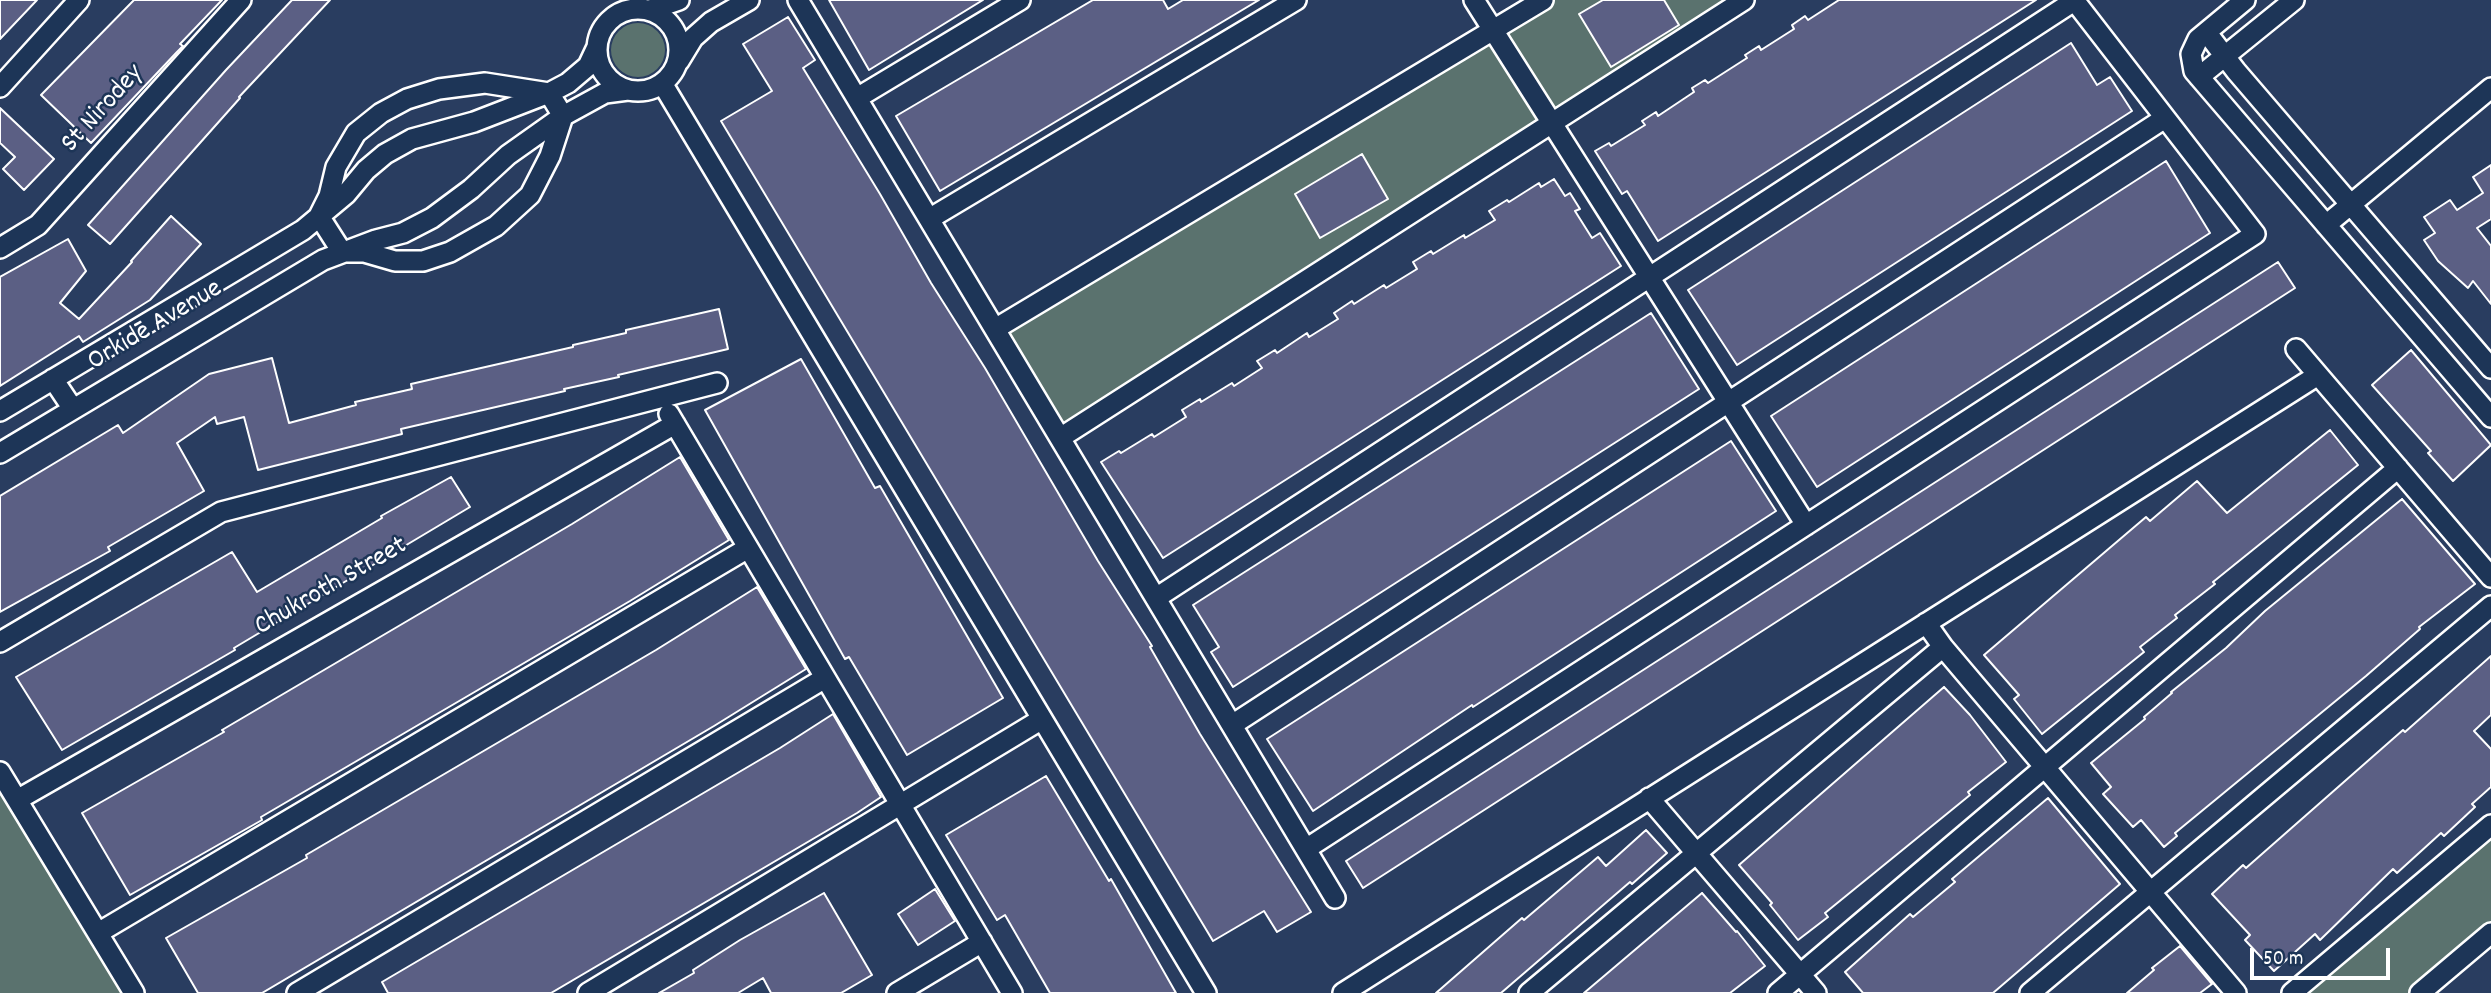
<!DOCTYPE html>
<meta charset="utf-8">
<style>
body{margin:0}
#map{position:relative;width:2491px;height:993px;overflow:hidden;background:#293d60;font-family:Dekko,sans-serif}
canvas{display:block}
.scale{position:absolute;left:2250px;top:948px;width:140px;height:32px;box-sizing:border-box;border:4px solid #fff;border-top:0;padding-left:9px;font-size:21px;line-height:24px;white-space:nowrap;color:#fff;-webkit-text-stroke:5px #1d3557;paint-order:stroke}
</style>
<div id="map">
<canvas width="2491" height="993"></canvas>
<div class="scale">50 m</div>
</div>
<script>
const context = document.querySelector('canvas').getContext('2d');
context.lineJoin = 'round';
function fill(path, color) { context.fillStyle = color; context.fill(path, 'evenodd'); }
const poly = rows => new Path2D(rows.map(r => 'M' + r).join(''));
function strokePath(path, color, width, dash) { context.strokeStyle = color; context.lineWidth = width; context.lineCap = dash ? 'butt' : 'round'; context.setLineDash(dash || []); context.stroke(path); }
function write(font, color, halo, rows, align = 'center') {
  context.font = font + ' Dekko,sans-serif'; context.lineWidth = 5; context.setLineDash([]); context.textBaseline = 'middle'; context.strokeStyle = halo; context.fillStyle = color; for (const [text, x, y, turn = 0] of rows) {
    context.save(); context.translate(x, y); context.rotate((+turn || 0) * Math.PI / 180); context.textAlign = isNaN(turn) ? turn : align; if (halo) context.strokeText(text, 0, 0); context.fillText(text, 0, 0); context.restore();
  }
}
fill(poly([
 [1543,0,1744,0,1060,438,995,329],
 '611 50a27 27 0 1 1 54 0a27 27 0 1 1-54 0Z',
 [0,772,134,993,0,993],
 [2491,825,2491,933,2420,993,2292,993]
]), '#5a726e');
const building = poly([
 [0,0,37,0,0,39,0,0],
 [134,0,222,0,180,44,183,46,177,52,91,143,41,95,134,0],
 [292,0,330,0,239,97,240,98,110,244,88,225,226,70,292,0],
 [829,0,983,0,869,70,829,0],
 [1093,0,1163,0,1168,9,1183,0,1259,0,940,191,896,116,1093,0],
 [1603,0,1664,0,1679,25,1611,67,1579,14,1603,0],
 [1839,0,2036,0,1658,241,1627,191,1622,194,1595,151,1609,143,1611,146,1645,125,1642,121,1656,112,1658,116,1694,92,1692,88,1705,80,1708,83,1747,58,1745,55,1759,46,1761,50,1794,29,1792,25,1805,16,1808,20,1839,0],
 [788,17,815,60,803,68,880,194,931,283,985,368,1098,561,1152,646,1150,647,1200,734,1311,912,1277,932,1264,911,1213,941,721,121,772,91,743,44,788,17],
 [2071,43,2097,85,2110,77,2132,111,1737,365,1688,290,2071,43],
 [0,108,54,159,24,190,3,169,15,157,0,143,0,108],
 [1362,154,1388,199,1320,238,1295,194,1362,154],
 [2166,161,2210,233,1817,487,1771,416,2166,161],
 [2491,165,2491,219,2477,228,2491,246,2491,304,2473,281,2468,288,2438,261,2424,240,2435,233,2424,217,2450,200,2457,210,2483,193,2473,177,2491,165],
 [1554,179,1565,196,1570,193,1580,209,1575,211,1592,238,1600,233,1621,266,1163,558,1101,462,1119,451,1121,453,1152,434,1154,437,1186,417,1182,410,1200,399,1201,402,1232,383,1234,386,1262,368,1257,361,1275,350,1277,353,1307,333,1309,337,1338,319,1334,313,1352,301,1354,304,1384,285,1386,288,1417,269,1413,262,1431,251,1433,254,1464,235,1465,238,1495,220,1489,211,1507,200,1509,202,1539,183,1541,187,1554,179],
 [171,216,201,244,150,300,83,342,79,336,0,386,0,277,68,239,86,271,60,303,79,319,132,262,131,261,171,216],
 [2278,262,2295,288,1363,888,1346,861,2278,262],
 [719,309,728,349,618,375,619,377,564,389,565,391,401,429,402,434,258,470,244,417,217,424,215,417,177,443,204,491,108,547,110,551,0,612,0,496,118,425,123,433,209,374,272,358,289,423,356,405,355,402,412,389,411,384,573,347,573,345,626,333,626,330,719,309],
 [1651,313,1699,389,1233,687,1211,652,1219,647,1193,605,1651,313],
 [2411,350,2491,445,2453,481,2428,453,2431,451,2372,385,2411,350],
 [801,359,875,488,880,486,1003,698,907,755,849,657,845,659,705,410,801,359],
 [2330,430,2358,465,2213,582,2215,584,2175,615,2177,618,2140,647,2144,652,2042,734,2014,699,2019,695,1984,655,2146,517,2150,521,2197,481,2227,513,2330,430],
 [1731,441,1776,511,1473,707,1472,705,1313,811,1267,739,1731,441],
 [680,457,729,540,630,601,261,817,262,820,130,895,82,813,224,732,222,730,572,524,680,457],
 [451,477,470,507,234,648,235,650,62,750,16,677,232,552,257,592,382,518,381,516,451,477],
 [2402,499,2475,584,2419,627,2420,629,2366,676,2175,833,2177,836,2164,847,2141,820,2133,827,2103,794,2111,787,2091,763,2145,719,2144,717,2172,693,2171,692,2226,648,2265,611,2402,499],
 [757,587,806,669,714,726,262,993,198,993,166,938,307,858,306,855,656,650,757,587],
 [2491,656,2491,715,2474,731,2491,749,2491,787,2472,804,2475,807,2444,836,2441,833,2397,873,2393,869,2320,940,2315,934,2274,971,2245,940,2250,935,2212,894,2243,865,2246,868,2403,730,2405,732,2491,656],
 [1944,687,1970,715,2006,762,1968,792,1970,795,1825,913,1828,917,1798,940,1770,905,1772,903,1739,865,1944,687],
 [833,714,881,797,857,813,551,993,388,993,382,982,780,748,833,714],
 [1046,776,1109,881,1111,879,1176,993,1050,993,1005,915,997,920,946,835,1046,776],
 [2048,798,2120,884,1993,993,1863,993,1845,972,1910,914,1913,917,1955,882,1952,879,2048,798],
 [1646,830,1667,853,1632,884,1630,882,1501,993,1436,993,1522,918,1524,920,1598,857,1606,866,1646,830],
 [935,889,955,921,918,945,898,914,935,889],
 [824,893,872,975,841,993,771,993,763,978,738,993,659,993,694,973,693,970,740,940,824,893],
 [1702,893,1736,932,1737,931,1765,966,1730,993,1584,993,1702,893],
 [2180,946,2212,984,2200,993,2127,993,2154,970,2152,968,2180,946]
]);
fill(building, '#5b5f84');
strokePath(building, '#fff', 2);
const minor = poly([
 [798,0,1335,898],
 [1474,0,1806,525],
 [2245,0,2198,39,2191,54,2194,71,2491,417],
 '597 50a41 41 0 1 1 82 0a41 41 0 1 1-82 0Z',
 [650,10,679,0],
 [2207,33,2236,71,2491,368],
 [679,61,693,38,711,22,749,0],
 [2199,77,2294,0],
 [485,83,549,93,563,116,550,156,530,195,496,226,450,252,423,261,395,261,364,252,342,252,319,216,329,196,336,167,356,133,381,113,407,99,439,89,485,83],
 [662,83,1206,993],
 [0,87,79,0],
 [857,98,1020,0],
 [929,219,1296,0],
 [2326,225,2491,88],
 [0,248,38,225,241,0],
 [995,329,1543,0],
 [2296,349,2491,577],
 [53,379,73,409],
 [0,411,303,230,346,194,366,170,385,154,412,139,474,122,549,93,568,83,588,66,597,47],
 [669,414,1012,993],
 [1060,438,1744,0],
 [0,453,323,260,376,240,403,233,432,218,471,189,508,155,563,116,605,93,628,90],
 [1156,598,2074,1],
 [0,642,221,512,717,383],
 [1943,647,2236,993],
 [1232,725,2165,118],
 [0,772,134,993],
 [1649,798,1816,993],
 [17,800,675,424],
 [1306,849,2255,234,2074,0],
 [98,933,748,548],
 [297,993,825,678],
 [588,993,1042,719],
 [897,993,982,942],
 [1343,993,2318,375],
 [1529,993,1943,647,1926,623],
 [1778,993,2398,468],
 [2030,993,2491,606],
 [2292,993,2491,825],
 [2420,993,2491,933]
]);
strokePath(minor, '#fff', 24);
strokePath(minor, '#1d3557', 19);
write('28px', '#fff', '#1d3557', [
 ["St Nirodey",104,110,-48],
 ["Orkidē Avenue",156,327,-31],
 ["Chukroth Street",332,588,-30]
]);
</script>
